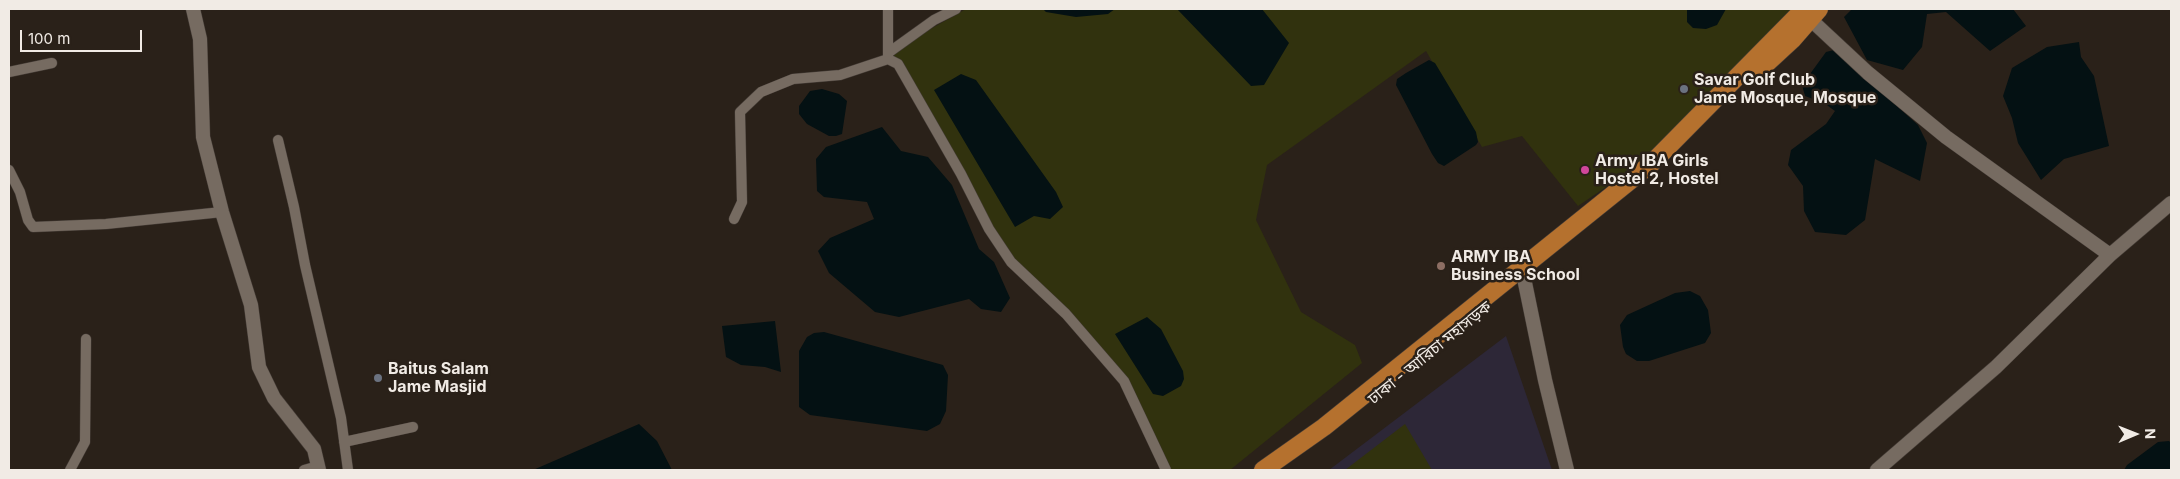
<!DOCTYPE html>
<meta charset="utf-8">
<style>
body{margin:0}
#map{position:relative;width:2180px;height:479px;overflow:hidden;background:#2a2119;font-family:Inter,sans-serif}
canvas{display:block}
.frame{position:absolute;inset:0;border:10px solid #f1ebe5;pointer-events:none}
.north{position:absolute;left:2110px;top:409px;width:50px;height:50px;-webkit-text-stroke:4px #2a2119;paint-order:stroke;rotate:89deg;font-size:14px;font-weight:700;line-height:20px;text-align:center;color:#f1ebe5}
.north::after{content:'';display:block;margin:auto;width:18px;height:22px;background:#f1ebe5;clip-path:polygon(50% 0,100% 100%,50% 72%,0 100%)}
.scale{position:absolute;left:20px;top:30px;width:122px;height:22px;box-sizing:border-box;border:2px solid #f1ebe5;border-top:0;padding-left:6px;font-size:15px;line-height:18px;white-space:nowrap;color:#f1ebe5;-webkit-text-stroke:4px #2a2119;paint-order:stroke}
</style>
<div id="map">
<canvas width="2180" height="479"></canvas>
<div class="frame"></div>
<div class="north">N</div>
<div class="scale">100 m</div>
</div>
<script>
const context = document.querySelector('canvas').getContext('2d');
context.lineJoin = 'round';
function fill(path, color) { context.fillStyle = color; context.fill(path, 'evenodd'); }
const poly = rows => new Path2D(rows.map(r => 'M' + r).join(''));
function strokePath(path, color, width, dash) { context.strokeStyle = color; context.lineWidth = width; context.lineCap = dash ? 'butt' : 'round'; context.setLineDash(dash || []); context.stroke(path); }
function write(font, color, halo, rows, align = 'center') {
  context.font = font + ' Inter,"Noto Sans Bengali",sans-serif'; context.lineWidth = 5; context.setLineDash([]); context.textBaseline = 'middle'; context.strokeStyle = halo; context.fillStyle = color; for (const [text, x, y, turn = 0] of rows) {
    context.save(); context.translate(x, y); context.rotate((+turn || 0) * Math.PI / 180); context.textAlign = isNaN(turn) ? turn : align; if (halo) context.strokeText(text, 0, 0); context.fillText(text, 0, 0); context.restore();
  }
}
fill(poly([
 [1506,336,1552,470,1329,470]
]), '#2d2737');
fill(poly([
 [966,9,1799,9,1766,48,1634,168,1578,206,1522,136,1482,147,1426,51,1267,165,1256,220,1301,312,1355,345,1362,363,1230,470,1164,470,1124,381,999,242,888,53],
 [1405,424,1432,470,1345,470]
]), '#31320e');
fill(poly([
 [1043,9,1115,9,1108,14,1076,17,1046,12],
 [1177,9,1262,9,1289,43,1264,85,1251,86],
 [1687,9,1726,9,1717,25,1706,29,1693,28,1687,22],
 [1852,9,2013,9,2026,26,1990,51,1946,12,1927,14,1922,47,1903,70,1867,60,1844,17],
 [2079,42,2081,57,2094,76,2109,146,2064,159,2041,180,2018,143,2012,118,2003,96,2012,68,2047,47],
 [1834,50,1918,125,1927,143,1920,181,1875,159,1865,220,1846,235,1815,232,1804,211,1803,186,1788,165,1791,150,1826,124,1835,111,1824,103,1805,96,1802,85,1826,52],
 [1429,60,1435,63,1456,98,1476,132,1478,142,1476,145,1444,166,1438,163,1432,154,1396,85,1397,79,1406,73],
 [961,74,976,80,1056,192,1063,207,1050,219,1034,216,1015,227,934,90],
 [822,89,839,94,847,101,842,134,836,136,829,136,807,124,799,114,799,106,810,91],
 [882,127,901,151,928,157,952,185,979,249,994,262,1010,298,1001,312,981,309,969,299,899,317,875,312,829,273,818,251,830,238,874,219,867,202,824,197,817,191,816,159,826,147],
 [1690,291,1700,296,1708,310,1711,333,1705,343,1649,361,1637,361,1626,354,1623,347,1620,325,1627,315,1675,293],
 [1147,317,1161,329,1183,371,1184,379,1181,386,1163,396,1153,394,1115,334],
 [775,321,781,372,765,367,741,365,726,357,722,326],
 [824,332,943,365,948,375,946,411,940,424,927,431,810,415,799,407,799,351,807,337,814,333],
 [639,424,657,441,672,470,533,470],
 [2169,441,2171,443,2171,470,2124,470,2127,465,2158,442]
]), '#041113');
const street = poly([
 [888,53,934,20,956,9],
 [888,58,888,9],
 [9,72,52,63],
 [278,140,294,207,305,265,341,418,348,470],
 [9,170,20,192,28,220,33,227,106,224,222,212],
 [734,219,742,202,740,112,761,92,793,79,840,75,888,59,898,64,961,174,989,229,1011,262,1066,314,1124,381,1166,470],
 [344,442,413,427],
 [70,470,85,442,86,339],
 [304,470,318,466]
]);
const secondary = poly([
 [193,9,200,39,203,137,222,212,251,305,259,367,274,398,314,449,319,470],
 [1810,19,1868,73,1946,137,2110,255],
 [1524,278,1545,380,1567,470],
 [1877,470,1996,367,2110,255,2171,203]
]);
const highway = poly([
 [1753,76,1792,40,1819,9],
 [1263,470,1324,427,1652,163,1804,9]
]);
strokePath(street, '#443c36', 11);
strokePath(secondary, '#443c36', 15);
strokePath(highway, '#443c36', 19);
strokePath(street, '#766b61', 10);
strokePath(secondary, '#766b61', 14);
strokePath(highway, '#b5712e', 18);
for (const [x, y, r, color] of [
 [1684,89,5,"#6b7280"],
 [1585,170,5,"#d1479c"],
 [1441,266,5,"#8d6e63"],
 [378,378,5,"#6b7280"]
]) { const dot = new Path2D(); dot.arc(x, y, r, 0, 2 * Math.PI); context.fillStyle = color; context.fill(dot); strokePath(dot, '#2a2119', 2); }
write('bold 16px', '#f1ebe5', '#2a2119', [
 ["Savar Golf Club",1694,80],
 ["Jame Mosque, Mosque",1694,98],
 ["Army IBA Girls",1595,161],
 ["Hostel 2, Hostel",1595,179],
 ["ARMY IBA",1451,257],
 ["Business School",1451,275],
 ["Baitus Salam",388,369],
 ["Jame Masjid",388,387]
], 'left');
write('16px', '#f1ebe5', '#2a2119', [
 ["ঢাকা - আরিচা মহাসড়ক",1430,353,-39]
]);
</script>
